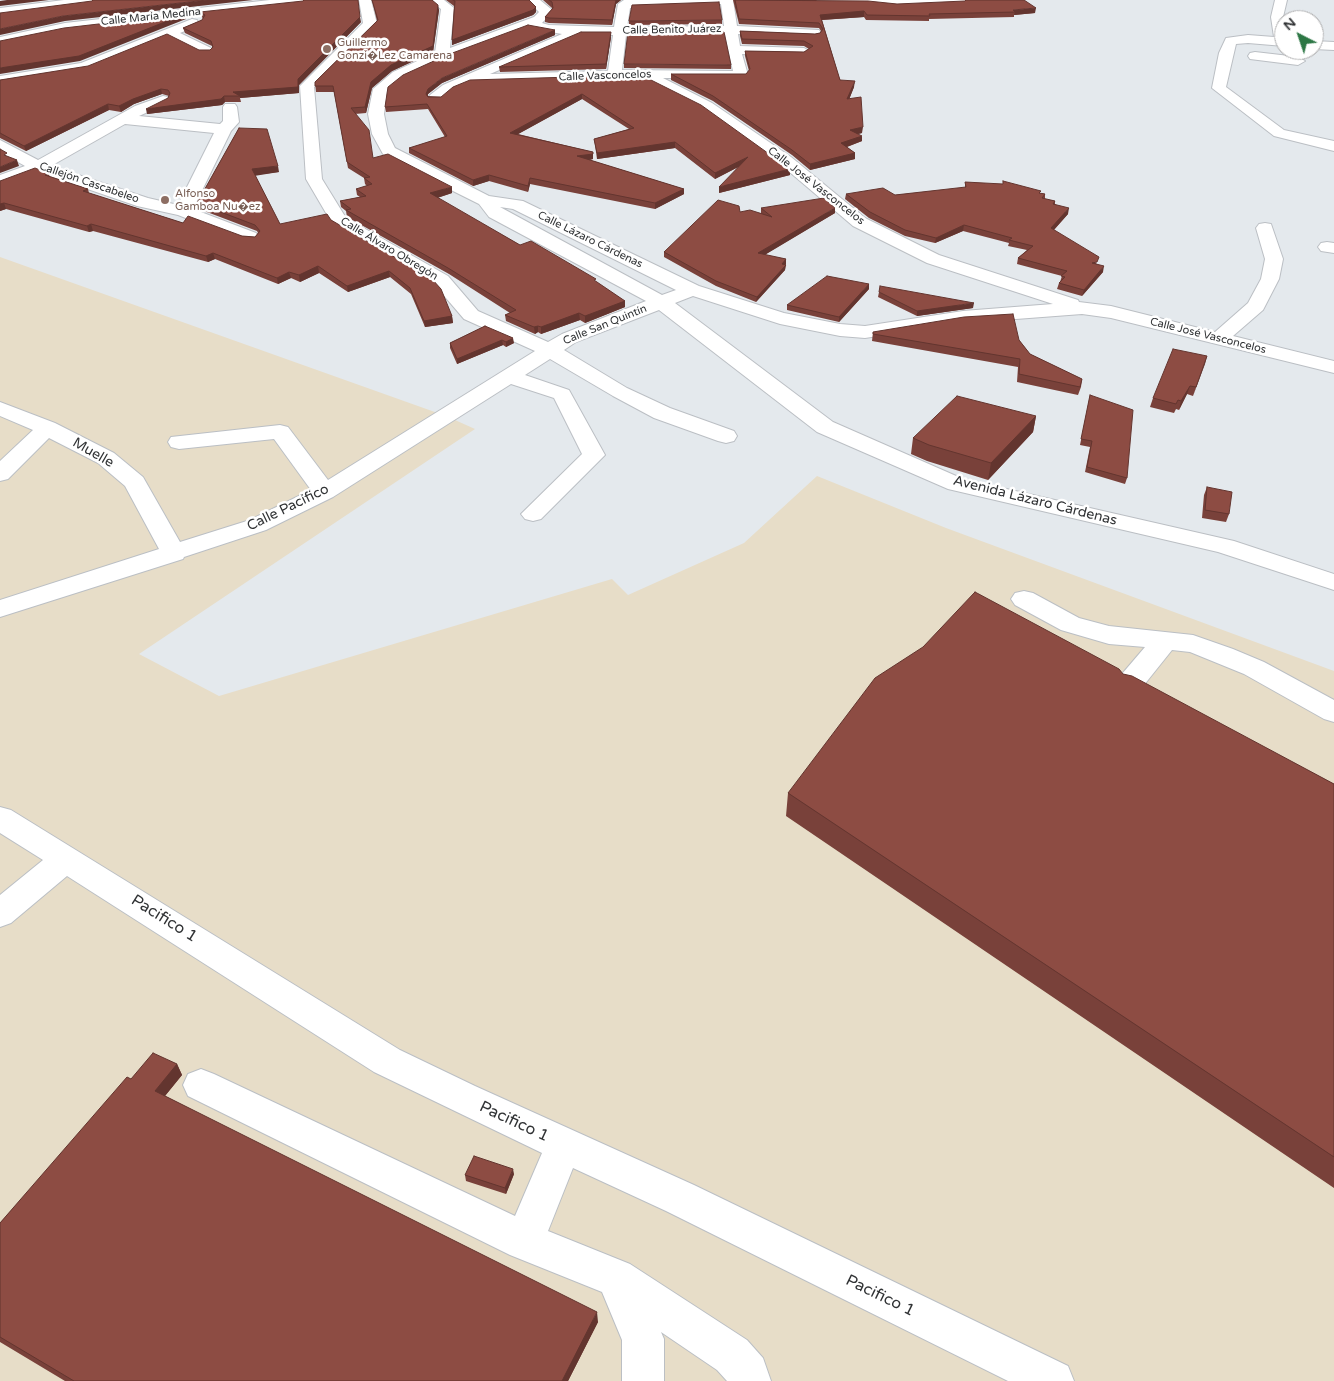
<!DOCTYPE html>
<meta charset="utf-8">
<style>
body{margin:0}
#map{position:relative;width:1334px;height:1381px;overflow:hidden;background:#e4e9ed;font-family:"Varela Round",sans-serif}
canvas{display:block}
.north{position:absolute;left:1274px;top:10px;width:50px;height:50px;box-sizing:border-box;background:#fff;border:1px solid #adadae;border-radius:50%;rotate:319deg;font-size:14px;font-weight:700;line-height:20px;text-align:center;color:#313335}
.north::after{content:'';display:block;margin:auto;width:18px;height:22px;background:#2d7745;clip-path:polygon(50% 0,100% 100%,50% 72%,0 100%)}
</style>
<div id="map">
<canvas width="1334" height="1381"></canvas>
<div class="north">N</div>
</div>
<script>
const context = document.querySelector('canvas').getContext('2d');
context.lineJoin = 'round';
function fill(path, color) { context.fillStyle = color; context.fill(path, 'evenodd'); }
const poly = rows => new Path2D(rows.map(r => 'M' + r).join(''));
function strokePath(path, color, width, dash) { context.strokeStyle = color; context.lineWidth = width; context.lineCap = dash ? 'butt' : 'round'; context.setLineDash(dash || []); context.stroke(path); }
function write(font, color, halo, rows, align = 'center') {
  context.font = font + ' "Varela Round",sans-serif'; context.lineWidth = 5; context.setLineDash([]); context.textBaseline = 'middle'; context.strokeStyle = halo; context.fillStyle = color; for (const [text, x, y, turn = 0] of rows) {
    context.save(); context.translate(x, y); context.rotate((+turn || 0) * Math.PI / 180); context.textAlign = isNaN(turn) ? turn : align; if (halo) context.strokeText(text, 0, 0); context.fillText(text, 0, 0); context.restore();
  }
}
fill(poly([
 [0,257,446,416,475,429,139,654,219,696,612,579,628,595,744,543,817,476,946,528,1334,671,1334,1381,0,1381]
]), '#e7ddc8');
const minor = poly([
 [64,0,99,0,93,4,0,16,0,8,64,0],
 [270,0,310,0,304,4,65,31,0,45,0,37,65,23,270,0],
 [359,0,371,0,377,24,314,87,322,179,346,218,448,276,478,311,548,342,562,334,646,301,489,217,479,204,409,169,383,154,372,134,368,114,373,89,393,72,435,53,441,9,429,0,444,0,454,8,450,48,534,17,539,12,527,0,540,0,551,9,552,12,542,23,549,25,614,27,618,4,624,0,733,0,737,26,819,30,821,33,819,36,814,37,738,34,740,46,804,48,811,52,804,56,742,54,748,75,746,78,663,78,712,103,791,157,865,218,939,255,1078,300,1079,302,1111,306,1215,332,1248,303,1261,279,1265,259,1256,228,1259,224,1265,223,1271,224,1283,259,1279,279,1263,310,1233,336,1334,361,1334,373,1111,318,1082,314,963,323,865,338,840,336,780,324,693,296,675,303,833,422,963,479,1234,541,1334,574,1334,590,1218,552,948,489,817,432,659,310,576,342,564,350,627,388,670,408,734,431,737,436,734,441,726,443,718,441,654,418,613,396,550,359,525,375,569,390,605,455,541,519,533,521,525,519,521,514,582,454,554,398,511,384,333,497,266,530,184,557,183,559,0,617,0,600,159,549,125,486,98,463,49,438,8,479,0,481,0,461,33,430,0,416,0,402,55,423,114,453,143,477,180,542,250,520,311,490,274,439,179,449,171,447,168,442,171,437,280,425,288,427,328,480,535,351,464,319,434,284,333,225,306,179,300,86,363,23,359,0],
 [721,4,724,26,627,27,630,8,721,4],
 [528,28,562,34,443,85,430,95,428,98,430,101,440,101,453,91,470,83,641,78,702,109,779,163,853,226,927,263,1053,304,963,311,865,326,840,324,784,313,699,286,523,201,489,196,395,148,388,134,384,114,387,91,403,78,447,58,528,28],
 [725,34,733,71,622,70,626,35,725,34],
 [581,35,613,35,608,71,490,74,581,35],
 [500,207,513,209,676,290,662,295,500,207],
 [811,0,970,0,964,4,896,7,868,4,817,4,811,0],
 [1275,0,1287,0,1283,17,1284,46,1248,43,1236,44,1226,87,1284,130,1334,141,1334,151,1274,136,1212,88,1219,53,1226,38,1248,35,1274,37,1271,17,1275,0],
 [192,19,197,20,199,23,197,26,180,33,211,48,213,51,211,54,201,54,168,37,89,70,0,84,0,76,81,63,192,19],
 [1314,41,1334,42,1334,50,1314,49,1314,41],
 [1255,52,1298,57,1305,61,1298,65,1250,59,1248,56,1250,53,1255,52],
 [163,96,168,97,170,100,168,103,139,116,220,124,223,121,223,107,225,104,235,104,237,107,239,122,231,131,193,209,256,233,259,237,256,241,250,242,244,241,178,215,137,206,38,172,0,186,0,175,25,166,0,152,0,140,38,160,135,106,163,96],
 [125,124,214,133,178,205,148,198,51,166,125,124],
 [1327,242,1334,243,1334,253,1321,251,1318,247,1321,243,1327,242],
 [1024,591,1033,593,1079,618,1109,626,1193,635,1233,649,1264,662,1334,700,1334,722,1324,719,1244,674,1190,652,1172,650,1136,695,1126,697,1116,695,1112,688,1116,681,1145,647,1109,644,1061,630,1015,605,1011,599,1015,593,1024,591],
 [0,807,11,810,400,1050,475,1086,694,1185,1068,1366,1074,1381,1008,1381,666,1211,573,1168,548,1231,630,1264,747,1340,763,1358,771,1381,727,1381,717,1370,661,1332,664,1339,664,1381,622,1381,622,1340,602,1292,510,1255,188,1096,183,1085,188,1074,201,1069,214,1074,515,1216,542,1153,374,1072,67,876,11,923,0,927,0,895,43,860,0,833,0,807]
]);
strokePath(minor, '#bbbfc4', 2);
fill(minor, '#fff');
fill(poly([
 [372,0,432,0,439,10,433,52,392,71,372,88,366,113,355,114,373,158,452,193,437,198,520,245,596,282,625,301,625,307,585,323,580,320,541,334,538,332,535,334,506,321,505,315,510,313,449,274,347,217,346,211,341,207,340,201,360,197,357,195,356,189,367,186,365,184,364,178,348,168,334,92,316,92,315,82,377,21],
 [446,0,529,0,536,7,536,12,533,15,452,45,452,40,454,6],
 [543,0,621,0,616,4,612,25,549,23,545,22,545,17,552,9,552,8],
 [733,0,816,0,817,1,897,4,1035,13,1014,15,1014,17,929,19,929,21,866,20,864,17,822,20,840,80,854,87,849,99,862,133,858,134,862,141,847,147,855,153,855,159,810,170,792,155,713,101,671,80,671,74,746,74,749,71,745,56,745,51,804,52,809,49,804,46,742,44,740,36,740,31,815,34,820,33,821,31,819,28,739,24],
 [200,12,361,22,299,85,299,93,240,98,241,102,225,102,222,105,147,114,168,98,169,96,162,94,134,104,121,112,109,110,26,151,0,138,0,80,199,50,210,50,212,48,212,46,185,33,183,28,202,20,203,19,202,17],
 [722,20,722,24,629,25,629,21],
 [555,30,555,35,442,83,428,94,428,96,441,97,641,75,790,175,719,193,738,167,715,179,675,148,597,159,595,145,594,139,629,129,582,99,518,134,593,152,593,159,590,160,684,189,684,194,655,209,530,184,528,192,489,181,473,186,409,153,409,148,445,137,428,109,386,112,385,107],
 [611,37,606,69,500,72,499,67],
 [624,64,731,65,731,69,624,68],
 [239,128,279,172,255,175,280,224,331,220,452,316,453,323,425,327,411,294,390,277,348,292,319,273,300,282,291,278,278,284,215,259,208,262,93,231,89,232,6,209,0,211,0,181,49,174,50,177,88,189,89,193,183,223,242,236,255,237,258,233,257,231,199,209,197,203],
 [965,182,1045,194,1045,199,1055,201,1055,204,1068,214,1054,230,1097,264,1103,272,1082,296,1057,289,1059,283,1060,282,1062,276,1017,264,1018,258,1027,250,1008,246,1009,243,963,231,935,243,905,236,869,218,845,199,846,194,895,195,965,188],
 [761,208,835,213,764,255,786,259,785,270,756,302,716,286,664,257,664,252,740,212,761,213],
 [869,289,839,322,787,310,787,305],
 [879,292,973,308,917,316,878,297],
 [485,326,514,343,506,347,503,345,457,364,450,348,450,343],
 [873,332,1019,340,1030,354,1082,379,1081,387,1078,395,1017,382,1018,367,872,341],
 [1207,356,1193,396,1187,394,1179,410,1176,409,1174,413,1150,407,1153,398],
 [1090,395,1127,478,1125,484,1085,472,1090,447,1080,445],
 [1036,416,1033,432,988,480,927,461,911,454,913,438],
 [1207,487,1229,514,1226,522,1202,518,1204,495],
 [1123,674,1334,784,1334,1188,786,816,788,793],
 [177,1064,182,1075,165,1096,598,1322,568,1381,65,1381,0,1342,0,1223,131,1079],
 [514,1174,506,1194,466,1181,465,1175]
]), '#79413a');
fill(poly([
 [7,0,49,0,0,6,0,1],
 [207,0,253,0,65,21,0,35,0,29,63,16],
 [616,0,621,0,616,4,612,25,612,20],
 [438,5,439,10,433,52,392,71,372,88,366,113,365,107,371,82],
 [536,7,536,12,533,15,452,45,452,40],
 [1036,8,1035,13,1014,15,1015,12,1013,10],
 [864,11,864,17,820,20,820,15],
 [185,14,186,19,80,61,0,74,0,68],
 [360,17,361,22,299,85,299,93,240,98,240,96,233,92,298,79],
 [555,30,555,35,442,83,428,94,426,99,426,94,428,89,442,78],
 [611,32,611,37,606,69,606,64],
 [855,81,854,87,847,105,847,99],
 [161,89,162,94,134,104,121,112,119,106,133,99],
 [582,94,582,99,511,138,510,133],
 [224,96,225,102,222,105,147,114,146,109],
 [108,104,109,110,26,151,24,146],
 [863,127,862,133,850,136,850,130],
 [862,136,862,141,841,149,841,143],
 [675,142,675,148,597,159,597,153],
 [855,153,855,159,810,170,810,164],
 [593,154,593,159,578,161,577,156],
 [748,157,748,162,715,179,715,173],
 [17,160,19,166,0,173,0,167],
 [278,166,279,172,254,176,252,169],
 [790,169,790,175,719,193,719,187],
 [489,175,489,181,473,186,473,180],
 [530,178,530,184,528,192,528,186],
 [452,187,452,193,431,200,430,193],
 [684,189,684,194,655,209,655,203],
 [4,203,6,209,0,211,0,204],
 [835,208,835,213,758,259,758,253],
 [1069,208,1068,214,1050,234,1051,228],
 [91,224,93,231,89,232,87,226],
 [964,225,963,231,935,243,936,238],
 [213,253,215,259,208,262,206,256],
 [786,259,786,264,785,266,786,265,785,270,756,302,757,297],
 [318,266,319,273,300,282,299,275],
 [1104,266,1103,272,1082,296,1084,290],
 [389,271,390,277,348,292,347,286],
 [289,272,291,278,278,284,277,278],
 [869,284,869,289,839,322,839,317],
 [625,301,625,307,585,323,585,316],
 [974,303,973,308,917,316,917,311],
 [579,313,580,320,541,334,541,327],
 [452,316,453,323,425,327,424,321],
 [538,326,538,332,535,334,534,327],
 [513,338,514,343,506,347,506,342],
 [502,340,503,345,457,364,457,359],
 [1207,356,1205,364,1193,396,1196,387],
 [1190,386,1187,394,1179,410,1181,401],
 [1036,416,1033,432,988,480,991,463],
 [177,1064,182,1075,160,1102,155,1091],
 [513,1169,514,1174,506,1194,505,1188],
 [597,1312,598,1322,568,1381,562,1381]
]), '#63352f');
const building = poly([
 [93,0,207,0,63,16,0,29,0,13,92,1,93,0],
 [304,0,358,0,360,17,298,79,298,87,233,92,240,96,224,96,221,99,146,109,168,98,170,93,168,90,161,89,133,99,119,106,108,104,24,146,0,133,0,80,88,66,167,34,199,50,210,50,213,47,211,41,183,28,202,20,205,15,200,12,303,1,304,0],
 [372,0,432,0,438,5,433,46,391,65,371,82,365,107,351,108,369,130,373,158,388,154,452,187,430,193,520,245,531,241,596,279,594,280,625,301,585,316,579,313,541,327,538,326,534,327,505,315,516,310,448,268,346,210,351,209,340,201,366,196,356,189,372,184,364,178,370,177,347,162,333,86,315,86,315,82,378,20,372,0],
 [453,0,529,0,536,7,533,10,452,40,455,1,453,0],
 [549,0,616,0,612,20,549,18,545,17,553,8,552,2,549,0],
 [735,0,868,1,897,4,965,1,966,0,1024,0,1036,8,1013,10,1015,12,929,14,930,16,867,15,864,11,820,15,840,80,855,81,847,99,861,97,863,127,850,130,862,136,841,143,855,153,810,164,792,150,713,96,671,74,746,74,750,69,745,51,804,52,813,46,804,41,742,39,740,31,815,34,820,33,823,29,819,23,739,19,735,0],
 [719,2,722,20,629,21,632,5,719,2],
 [185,14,79,56,0,68,0,41,64,28,185,14],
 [528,25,555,30,442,78,428,89,426,94,428,97,441,97,453,87,470,80,641,75,701,105,790,169,719,187,748,157,715,173,675,142,597,153,594,139,634,128,582,94,510,133,593,152,593,154,577,156,684,189,655,203,530,178,528,186,489,175,473,180,409,148,447,136,427,104,385,107,388,87,403,75,447,55,528,25],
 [581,32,611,32,606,64,499,67,581,32],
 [628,32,724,32,731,65,624,64,628,32],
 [239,128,267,129,278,166,252,169,280,224,327,214,331,220,432,279,441,289,452,316,424,321,410,288,389,271,347,286,318,266,299,275,289,272,277,278,213,253,206,256,91,224,87,226,4,203,0,204,0,181,35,168,49,174,45,175,88,189,83,191,183,223,188,216,242,236,255,237,260,231,255,225,197,203,239,128],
 [0,149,7,153,4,155,17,160,0,167,0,149],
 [1003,181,1041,191,1039,193,1045,194,1042,198,1055,201,1053,204,1069,208,1051,228,1099,257,1097,262,1092,263,1104,266,1084,290,1059,283,1065,277,1061,276,1067,271,1018,258,1033,246,1009,240,1012,238,964,225,936,238,905,230,870,212,846,194,883,188,895,195,966,187,965,182,1003,184,1003,181],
 [824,198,835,208,758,253,786,259,782,264,786,265,757,297,716,281,664,252,718,200,739,206,740,212,750,210,772,217,761,208,824,198],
 [827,276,869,284,839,317,787,305,827,276],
 [880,286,974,303,917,311,879,292,880,286],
 [1013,314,1019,340,1030,354,1082,379,1080,387,1019,374,1020,359,873,334,873,332,964,317,1013,314],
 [485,326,513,338,506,342,502,340,457,359,450,343,485,326],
 [1173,349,1207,356,1196,387,1190,386,1181,401,1178,400,1176,404,1153,398,1173,349],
 [1090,395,1133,410,1127,478,1087,467,1092,441,1081,439,1090,395],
 [957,396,1036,416,991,463,929,445,913,438,957,396],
 [1207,487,1232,492,1229,514,1205,510,1207,487],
 [975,592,1119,669,1123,674,1132,676,1334,784,1334,1157,788,793,875,678,923,647,975,592],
 [153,1053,177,1064,155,1091,597,1312,562,1381,74,1381,0,1337,0,1223,127,1077,131,1079,153,1053],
 [474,1156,513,1169,505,1188,465,1175,474,1156]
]);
fill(building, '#8d4c43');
strokePath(building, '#63352f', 1);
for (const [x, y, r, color] of [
 [327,49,5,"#8d6e63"],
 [165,200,5,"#8d6e63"]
]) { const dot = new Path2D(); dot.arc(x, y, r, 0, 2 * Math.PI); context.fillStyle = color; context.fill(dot); strokePath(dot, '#fff', 2); }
write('11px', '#313335', '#fff', [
 ["Calle María Medina",151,17,-6],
 ["Calle Benito Juárez",672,30,-1],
 ["Calle Vasconcelos",605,76,-2],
 ["Callejón Cascabeleo",89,183,19],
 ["Calle José Vasconcelos",816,186,38],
 ["Calle Lázaro Cárdenas",590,240,26],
 ["Calle Álvaro Obregón",389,249,31],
 ["Calle San Quintín",605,325,-22],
 ["Calle José Vasconcelos",1208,336,14]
]);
write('11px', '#785e54', '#fff', [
 ["Guillermo",337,43],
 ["Gonzi�Lez Camarena",337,56],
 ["Alfonso",175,194],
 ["Gamboa Nu�ez",175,207]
], 'left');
write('14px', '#313335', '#fff', [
 ["Muelle",93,453,30],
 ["Avenida Lázaro Cárdenas",1035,501,14],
 ["Calle Pacífico",288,508,-26]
]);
write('16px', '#313335', '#fff', [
 ["Pacifico 1",164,919,32],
 ["Pacifico 1",514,1122,25],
 ["Pacifico 1",880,1296,26]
]);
</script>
